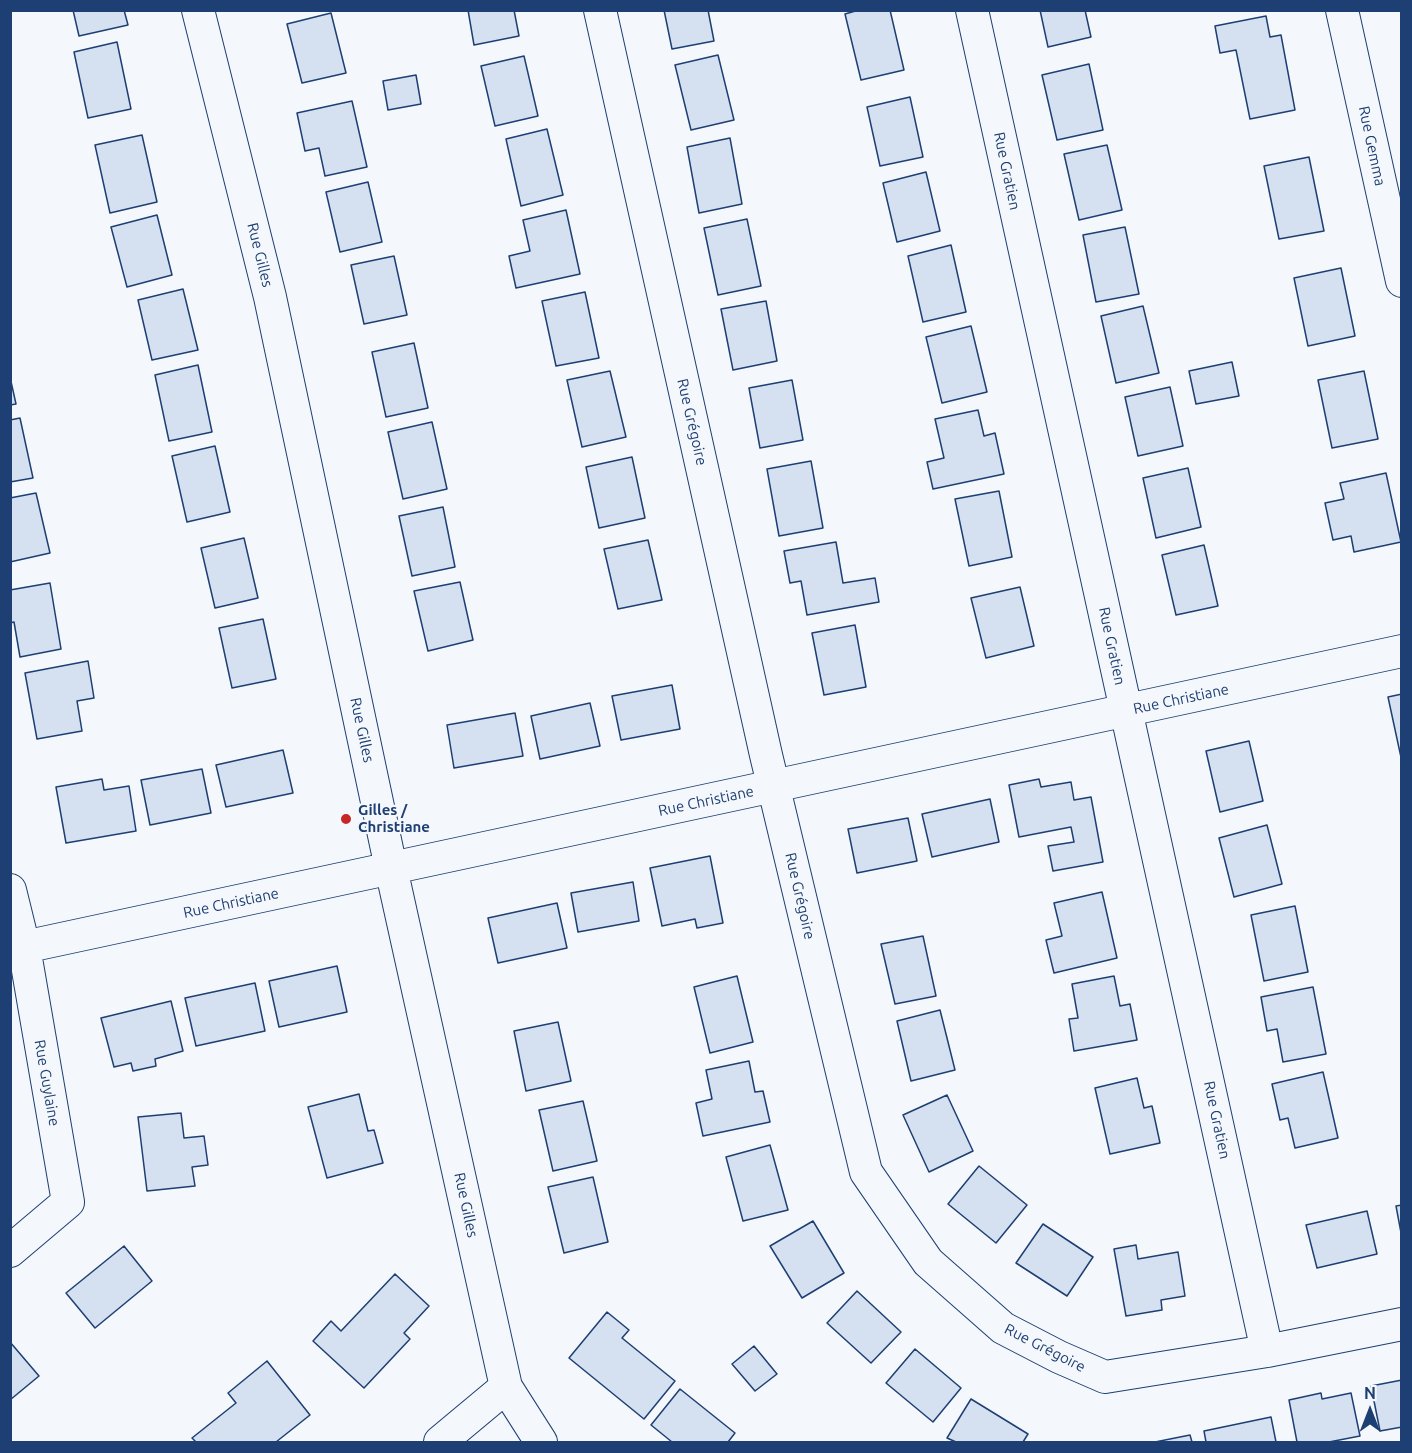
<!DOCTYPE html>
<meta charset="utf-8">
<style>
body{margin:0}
#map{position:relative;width:1412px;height:1453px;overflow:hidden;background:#f4f7fb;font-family:Ubuntu,sans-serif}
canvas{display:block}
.frame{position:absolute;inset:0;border:12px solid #1d3f73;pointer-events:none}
.north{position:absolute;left:1340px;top:1381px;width:60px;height:60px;-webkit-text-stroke:4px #f4f7fb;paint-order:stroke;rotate:0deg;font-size:16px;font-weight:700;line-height:24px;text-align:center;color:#1d3f73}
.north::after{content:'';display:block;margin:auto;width:21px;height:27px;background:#1d3f73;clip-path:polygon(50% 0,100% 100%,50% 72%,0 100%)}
</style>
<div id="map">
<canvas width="1412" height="1453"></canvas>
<div class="frame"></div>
<div class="north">N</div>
</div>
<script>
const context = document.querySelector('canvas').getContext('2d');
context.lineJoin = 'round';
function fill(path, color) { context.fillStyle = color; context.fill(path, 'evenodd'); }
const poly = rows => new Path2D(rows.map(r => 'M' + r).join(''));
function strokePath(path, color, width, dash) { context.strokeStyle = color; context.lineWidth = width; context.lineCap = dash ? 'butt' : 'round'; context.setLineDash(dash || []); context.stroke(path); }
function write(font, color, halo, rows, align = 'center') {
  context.font = font + ' Ubuntu,sans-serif'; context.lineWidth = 4.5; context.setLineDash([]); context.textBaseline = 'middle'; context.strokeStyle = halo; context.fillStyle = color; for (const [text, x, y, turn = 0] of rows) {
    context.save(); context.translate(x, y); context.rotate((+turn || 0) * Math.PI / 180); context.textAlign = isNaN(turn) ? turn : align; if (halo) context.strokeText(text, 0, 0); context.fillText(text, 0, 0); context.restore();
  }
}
const building = poly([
 [73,10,124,10,128,25,79,36,73,10],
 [468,10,514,10,519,36,474,45,468,10],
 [664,10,708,10,714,41,672,49,664,10],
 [859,10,890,10,904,70,861,80,845,14,859,10],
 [1040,10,1085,10,1091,37,1048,47,1040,10],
 [331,13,346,73,302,83,287,24,331,13],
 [1266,16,1270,37,1281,35,1295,110,1250,119,1236,50,1220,53,1215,26,1266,16],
 [117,42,131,109,88,118,74,52,117,42],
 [718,55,734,120,691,130,675,65,718,55],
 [524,56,538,116,495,126,481,66,524,56],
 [1089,64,1103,130,1057,140,1042,75,1089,64],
 [416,75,421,104,388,110,383,81,416,75],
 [910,97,923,157,880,166,867,107,910,97],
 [352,101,367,167,325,176,319,148,305,151,297,113,352,101],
 [547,129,563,195,521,206,506,139,547,129],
 [142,135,157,202,110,213,95,145,142,135],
 [730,138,742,204,699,213,687,147,730,138],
 [1107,145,1122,210,1079,220,1064,154,1107,145],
 [1309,157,1324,231,1279,239,1264,166,1309,157],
 [926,172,940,231,897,242,883,183,926,172],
 [368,182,382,242,340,252,326,192,368,182],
 [566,210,580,274,516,288,509,256,530,251,523,220,566,210],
 [157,215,172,275,127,287,111,227,157,215],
 [747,219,761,286,718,295,704,228,747,219],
 [1125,227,1139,294,1096,302,1083,235,1125,227],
 [951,245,966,312,923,322,908,256,951,245],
 [394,256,407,315,364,324,351,265,394,256],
 [1341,268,1355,336,1308,346,1294,278,1341,268],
 [183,289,198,350,152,360,138,300,183,289],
 [585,292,599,358,556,366,542,301,585,292],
 [766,301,777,361,733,370,721,309,766,301],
 [1143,306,1159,373,1116,383,1101,316,1143,306],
 [971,326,987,392,942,403,926,337,971,326],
 [414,343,428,408,386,417,372,352,414,343],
 [1232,362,1239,396,1196,404,1189,371,1232,362],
 [198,365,212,432,169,441,155,375,198,365],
 [610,371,626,437,582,447,567,380,610,371],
 [1364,371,1378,439,1332,448,1318,380,1364,371],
 [10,377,16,404,10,405,10,377],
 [792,380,803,440,760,448,749,388,792,380],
 [1170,387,1183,446,1138,456,1125,397,1170,387],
 [978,410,984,436,995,433,1004,474,933,489,927,462,944,458,935,419,978,410],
 [20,418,33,478,10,482,10,420,20,418],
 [432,422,447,489,403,499,388,432,432,422],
 [215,446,230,512,187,522,172,456,215,446],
 [632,457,645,518,599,528,586,467,632,457],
 [811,461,823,528,779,536,767,469,811,461],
 [1188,468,1201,527,1156,538,1143,478,1188,468],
 [1386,473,1401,542,1354,552,1351,536,1333,540,1325,503,1344,499,1340,483,1386,473],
 [999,491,1012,557,969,566,955,499,999,491],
 [36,493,50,553,10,562,10,498,36,493],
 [443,507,455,567,412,576,399,516,443,507],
 [244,538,258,598,215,608,201,548,244,538],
 [648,540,662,600,618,609,604,549,648,540],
 [836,542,843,583,875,578,879,602,807,615,801,581,790,583,784,551,836,542],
 [1204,545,1218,606,1176,615,1162,555,1204,545],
 [460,582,473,640,428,651,414,591,460,582],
 [50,583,61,649,20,657,14,622,10,623,10,590,50,583],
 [1020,587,1034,646,986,658,971,598,1020,587],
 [263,619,276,679,232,688,219,628,263,619],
 [855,625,866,687,824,695,812,633,855,625],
 [88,661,94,698,77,701,82,731,37,739,25,673,88,661],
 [672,685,680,729,621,740,612,696,672,685],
 [1402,694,1402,762,1388,697,1402,694],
 [590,703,600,746,540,759,531,716,590,703],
 [515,713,523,756,454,768,447,725,515,713],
 [1249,741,1263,801,1220,812,1206,751,1249,741],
 [283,750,293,793,226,807,216,765,283,750],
 [202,769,211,813,150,825,141,780,202,769],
 [102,779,104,790,129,786,136,831,66,843,56,787,102,779],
 [1039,779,1041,787,1071,782,1074,800,1091,797,1103,862,1053,871,1048,846,1074,842,1071,827,1019,837,1009,785,1039,779],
 [990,799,999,842,932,857,922,814,990,799],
 [908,818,917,861,857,873,848,829,908,818],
 [1267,825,1282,884,1234,897,1219,838,1267,825],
 [710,856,723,923,697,928,695,919,662,926,650,868,710,856],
 [633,882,639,921,578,932,571,893,633,882],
 [1102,892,1117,958,1054,973,1046,940,1062,936,1054,903,1102,892],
 [557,903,567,948,498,963,488,918,557,903],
 [1295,906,1308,972,1264,981,1251,915,1295,906],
 [923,936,936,996,895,1004,881,944,923,936],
 [337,966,347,1012,279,1027,269,981,337,966],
 [737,976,753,1042,710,1053,694,987,737,976],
 [1114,976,1120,1006,1130,1004,1137,1040,1074,1051,1069,1019,1078,1018,1072,984,1114,976],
 [255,983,265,1031,196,1046,185,998,255,983],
 [1313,987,1326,1054,1283,1062,1277,1029,1267,1031,1261,997,1313,987],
 [171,1001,183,1051,155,1059,156,1066,133,1071,131,1063,114,1067,101,1018,171,1001],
 [940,1010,955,1070,911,1081,897,1021,940,1010],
 [558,1022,571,1081,526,1091,514,1031,558,1022],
 [749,1061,755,1092,763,1091,770,1122,703,1136,696,1103,712,1099,706,1070,749,1061],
 [1323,1072,1338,1138,1295,1148,1288,1118,1280,1120,1272,1084,1323,1072],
 [1137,1078,1144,1108,1152,1106,1160,1143,1110,1154,1095,1088,1137,1078],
 [359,1094,368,1131,374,1130,383,1163,327,1178,308,1107,359,1094],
 [947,1095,973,1151,929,1172,903,1115,947,1095],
 [583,1101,597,1161,553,1171,539,1110,583,1101],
 [181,1113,184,1138,204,1136,208,1165,192,1167,195,1186,147,1191,138,1117,181,1113],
 [770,1145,788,1210,743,1221,726,1157,770,1145],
 [979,1166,1027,1205,996,1243,948,1204,979,1166],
 [593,1177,608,1242,564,1253,548,1187,593,1177],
 [1402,1205,1402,1238,1396,1206,1402,1205],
 [1367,1211,1377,1254,1317,1268,1306,1225,1367,1211],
 [813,1221,844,1273,802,1298,770,1246,813,1221],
 [1043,1224,1093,1257,1067,1296,1016,1263,1043,1224],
 [1136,1245,1138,1259,1178,1252,1185,1296,1161,1300,1162,1310,1126,1316,1114,1249,1136,1245],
 [124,1246,152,1281,95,1328,66,1293,124,1246],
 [395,1274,429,1306,404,1333,410,1339,364,1388,313,1341,331,1321,341,1331,395,1274],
 [857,1291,901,1332,871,1363,827,1323,857,1291],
 [607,1312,629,1330,622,1338,675,1381,644,1419,569,1358,607,1312],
 [10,1342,39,1376,10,1400,10,1342],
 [754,1346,777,1374,755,1391,732,1364,754,1346],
 [915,1349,961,1388,933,1422,886,1383,915,1349],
 [267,1361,310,1415,276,1442,196,1442,192,1438,236,1403,228,1393,267,1361],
 [1402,1380,1402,1427,1380,1431,1371,1386,1402,1380],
 [680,1389,735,1433,728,1442,672,1442,651,1425,680,1389],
 [1321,1393,1322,1399,1351,1393,1360,1436,1329,1442,1297,1442,1289,1400,1321,1393],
 [971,1399,1028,1434,1023,1442,956,1442,947,1438,971,1399],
 [1271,1417,1276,1442,1206,1442,1204,1431,1271,1417],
 [1190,1435,1192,1442,1155,1442,1190,1435]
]);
fill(building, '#d5e0f0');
strokePath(building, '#1d3f73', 1.5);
const street = poly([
 [198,10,270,297,391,868,506,1387,541,1442],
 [600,10,766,755,866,1172,928,1262,1003,1328,1059,1357,1105,1377,1267,1351,1402,1324],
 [972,10,1267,1351],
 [1342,10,1402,281],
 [10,890,24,947,68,1202,10,1251],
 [10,950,1402,651],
 [440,1442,506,1387]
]);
strokePath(street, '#1d3f73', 34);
strokePath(street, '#f4f7fb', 32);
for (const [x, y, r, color] of [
 [346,819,6,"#c62828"]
]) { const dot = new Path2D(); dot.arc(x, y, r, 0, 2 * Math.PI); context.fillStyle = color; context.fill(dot); strokePath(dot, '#f4f7fb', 2); }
write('15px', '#1d3f73', '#f4f7fb', [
 ["Rue Gemma",1372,146,78],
 ["Rue Gratien",1007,171,78],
 ["Rue Gilles",260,255,76],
 ["Rue Grégoire",692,422,77],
 ["Rue Gratien",1112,646,78],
 ["Rue Christiane",1181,699,-12],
 ["Rue Gilles",362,730,78],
 ["Rue Christiane",706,801,-12],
 ["Rue Grégoire",800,896,77],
 ["Rue Christiane",231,903,-12],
 ["Rue Guylaine",47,1083,80],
 ["Rue Gratien",1217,1120,78],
 ["Rue Gilles",466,1205,78],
 ["Rue Grégoire",1045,1348,27]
]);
write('bold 15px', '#1d3f73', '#f4f7fb', [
 ["Gilles /",358,810],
 ["Christiane",358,827]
], 'left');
</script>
